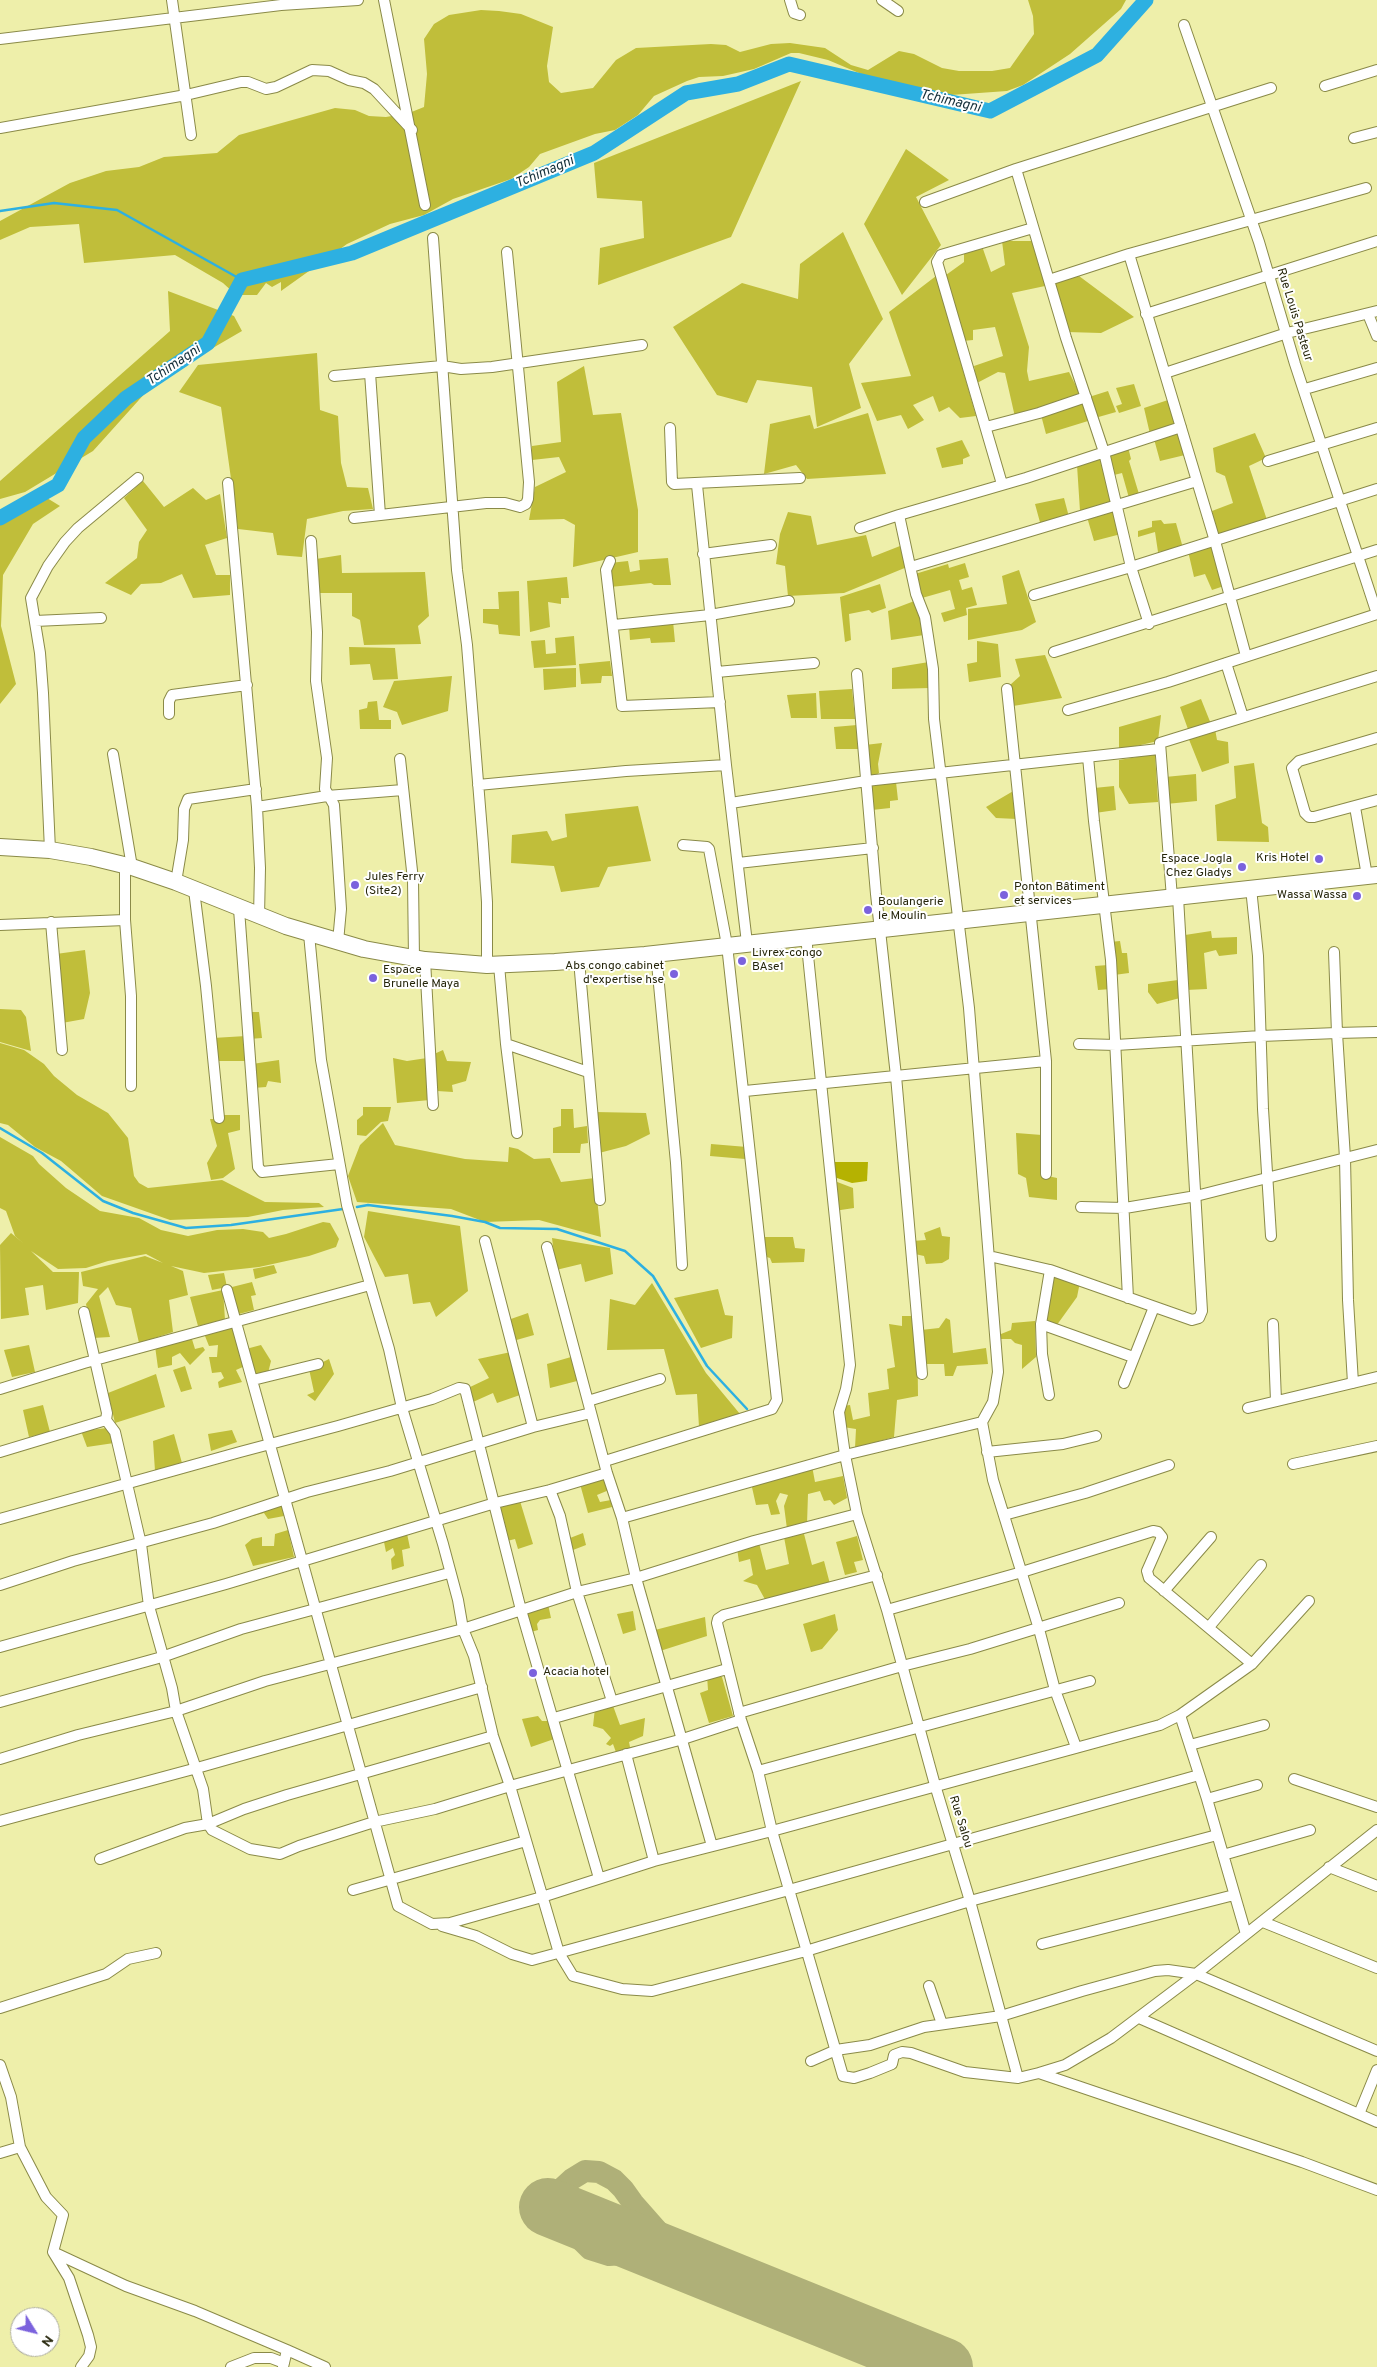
<!DOCTYPE html>
<meta charset="utf-8">
<style>
body{margin:0}
#map{position:relative;width:1377px;height:2367px;overflow:hidden;background:#eeefaa;font-family:Overpass,sans-serif}
canvas{display:block}
.north{position:absolute;left:10px;top:2307px;width:50px;height:50px;box-sizing:border-box;background:#fff;border:1px solid #a8a89d;border-radius:50%;rotate:126deg;font-size:14px;font-weight:700;line-height:20px;text-align:center;color:#25250a}
.north::after{content:'';display:block;margin:auto;width:18px;height:22px;background:#7b62dd;clip-path:polygon(50% 0,100% 100%,50% 72%,0 100%)}
</style>
<div id="map">
<canvas width="1377" height="2367"></canvas>
<div class="north">N</div>
</div>
<script>
const context = document.querySelector('canvas').getContext('2d');
context.lineJoin = 'round';
function fill(path, color) { context.fillStyle = color; context.fill(path, 'evenodd'); }
const poly = rows => new Path2D(rows.map(r => 'M' + r).join(''));
function strokePath(path, color, width, dash) { context.strokeStyle = color; context.lineWidth = width; context.lineCap = dash ? 'butt' : 'round'; context.setLineDash(dash || []); context.stroke(path); }
function write(font, color, halo, rows, align = 'center') {
  context.font = font + ' Overpass,sans-serif'; context.lineWidth = 4; context.setLineDash([]); context.textBaseline = 'middle'; context.strokeStyle = halo; context.fillStyle = color; for (const [text, x, y, turn = 0] of rows) {
    context.save(); context.translate(x, y); context.rotate((+turn || 0) * Math.PI / 180); context.textAlign = isNaN(turn) ? turn : align; if (halo) context.strokeText(text, 0, 0); context.fillText(text, 0, 0); context.restore();
  }
}
fill(poly([
 [1028,0,1126,0,1121,9,1070,54,1023,85,1007,91,951,95,878,81,828,60,799,53,791,53,754,69,723,76,699,77,687,81,654,96,638,115,615,130,595,134,540,154,529,167,511,179,453,199,424,215,390,224,347,244,281,291,281,282,272,287,266,283,257,295,236,295,223,283,175,255,84,263,79,224,30,227,0,240,0,221,70,183,106,171,139,167,164,157,217,153,239,135,335,108,355,110,369,116,386,117,409,113,424,107,427,74,424,39,434,24,449,15,481,10,499,11,521,14,553,27,547,66,549,82,561,93,593,88,616,60,636,48,711,44,726,45,740,52,771,44,790,43,825,48,851,65,868,70,899,51,914,54,942,68,959,71,992,71,1010,68,1034,34,1033,16],
 [801,81,731,237,598,285,600,248,644,238,642,201,597,198,594,163],
 [906,149,949,180,916,197,941,245,902,295,864,224],
 [843,232,883,319,849,364,861,408,817,427,812,387,757,380,747,403,717,395,673,327,742,283,798,299,800,264],
 [1002,241,1032,241,1045,286,1012,293,1029,347,1027,371,1029,381,1069,372,1081,396,1015,417,1005,373,998,372,977,383,974,366,1003,356,995,327,973,330,973,340,963,341,946,275,964,262,964,250,983,249,991,272,1005,265],
 [936,276,976,416,960,418,949,407,939,412,933,396,913,405,924,420,908,429,901,415,877,421,861,383,911,376,889,312],
 [1079,276,1134,317,1101,333,1067,332,1053,283],
 [168,291,234,316,242,331,156,381,93,451,25,492,0,499,0,481,170,331],
 [317,353,320,410,338,416,341,463,347,487,368,488,373,509,343,511,307,519,302,557,277,555,273,533,238,529,221,407,179,392,198,365],
 [584,366,593,415,621,413,638,510,638,552,573,567,575,525,564,519,529,520,535,487,566,472,559,457,532,460,532,446,561,442,557,382],
 [1134,384,1141,406,1119,413,1116,406,1122,404,1116,388],
 [1108,391,1116,412,1095,418,1089,397],
 [1083,400,1088,421,1046,434,1041,415],
 [1168,400,1176,426,1150,434,1144,408],
 [868,413,886,474,807,479,796,465,764,474,770,424,810,415,814,429],
 [1178,430,1185,455,1160,461,1154,439],
 [1255,433,1266,458,1249,466,1267,520,1216,537,1212,511,1233,503,1225,476,1216,472,1213,448],
 [962,440,970,456,963,459,963,464,942,468,936,448],
 [1128,447,1131,459,1129,461,1139,494,1129,498,1122,473,1110,476,1106,453],
 [1103,456,1112,503,1080,511,1077,465],
 [143,481,164,507,193,488,206,500,220,494,227,538,205,545,216,575,230,575,230,595,193,598,182,574,161,583,141,584,131,595,105,583,137,558,139,542,147,530,124,498],
 [47,498,60,506,33,524,3,575,1,626,16,684,0,704,0,522],
 [1064,498,1069,517,1041,526,1035,504],
 [1114,510,1121,534,1094,541,1087,517],
 [788,512,811,516,817,545,866,535,872,557,900,546,907,567,844,593,788,596,785,566,776,564,780,534],
 [1161,520,1164,524,1176,523,1183,548,1158,552,1155,532,1138,537,1138,531,1152,527,1152,521],
 [1212,544,1224,586,1212,590,1205,574,1194,577,1188,551],
 [341,555,342,573,425,572,429,616,418,626,421,644,364,645,360,620,352,616,352,593,318,593,316,559],
 [668,558,671,585,654,585,651,583,610,587,610,563,628,561,630,572,640,570,639,560],
 [965,563,969,577,959,580,962,590,972,587,977,605,966,608,967,615,944,622,941,613,955,609,950,590,922,598,915,574,948,564,949,568],
 [1019,570,1036,622,1022,630,968,640,968,609,1007,604,1002,576],
 [567,577,569,598,561,598,561,604,548,602,550,627,530,632,527,581],
 [880,584,886,608,872,613,869,610,849,614,851,640,845,642,840,597],
 [519,591,520,636,499,634,498,625,483,623,483,609,499,609,498,592],
 [917,600,924,635,891,640,888,611],
 [673,621,675,642,651,643,650,638,630,640,629,625],
 [574,636,576,665,534,668,531,641,545,640,546,654,556,653,555,638],
 [977,641,998,644,1001,677,969,682,967,664,977,662],
 [349,647,395,648,398,679,373,680,370,664,350,665],
 [1045,655,1062,698,1013,706,1010,685,1020,676,1015,659],
 [610,661,612,676,602,676,601,683,581,684,579,664],
 [929,662,930,688,892,689,892,668],
 [576,668,576,687,544,690,543,669],
 [452,676,448,711,402,725,397,712,383,707,394,681],
 [852,689,855,719,821,719,819,691],
 [816,693,817,718,791,718,787,695],
 [1201,699,1211,724,1189,732,1180,707],
 [377,701,379,720,391,720,391,729,360,729,359,710,367,708,368,702],
 [1161,715,1158,741,1119,750,1119,727],
 [857,725,858,749,836,749,834,727],
 [1215,729,1217,740,1228,742,1229,763,1202,772,1188,737],
 [882,743,878,764,879,773,869,779,865,745],
 [1155,754,1158,802,1129,804,1119,787,1119,760],
 [1254,763,1262,823,1268,827,1269,842,1217,841,1215,805,1236,798,1234,766],
 [1196,774,1197,801,1166,804,1165,777],
 [896,782,898,800,890,801,890,808,872,810,870,784],
 [1114,786,1116,810,1095,813,1094,788],
 [1015,790,1017,819,996,818,986,807],
 [638,806,651,861,608,867,599,887,561,892,554,866,511,863,512,835,547,831,552,841,567,837,565,814],
 [1211,931,1212,938,1237,937,1237,954,1219,956,1216,950,1204,953,1207,989,1186,990,1185,935],
 [1120,941,1122,953,1127,953,1129,973,1114,975,1110,942],
 [85,950,90,993,84,1019,62,1023,56,954],
 [1108,965,1111,989,1098,990,1095,966],
 [1178,980,1180,998,1157,1004,1148,992,1148,984],
 [0,1009,21,1010,26,1017,31,1051,0,1042],
 [247,1012,259,1012,262,1038,249,1039],
 [246,1036,247,1061,214,1061,213,1038],
 [0,1043,24,1050,44,1064,54,1076,77,1095,108,1113,128,1138,134,1176,139,1183,148,1188,222,1180,265,1202,319,1203,324,1207,283,1210,248,1217,170,1220,102,1196,61,1161,35,1147,8,1125,0,1123],
 [443,1050,447,1061,471,1062,466,1081,452,1085,453,1092,437,1091,434,1054],
 [393,1058,407,1061,427,1058,430,1100,397,1103],
 [279,1060,281,1083,268,1081,266,1087,253,1088,252,1064],
 [363,1107,391,1107,388,1121,381,1122,366,1136,357,1135,357,1120,363,1115],
 [561,1109,573,1109,574,1128,587,1126,588,1143,581,1144,580,1153,553,1153,553,1128,561,1126],
 [595,1112,646,1113,650,1134,626,1146,599,1153],
 [222,1115,240,1115,240,1130,228,1133,235,1169,223,1178,211,1180,207,1163,217,1146,210,1119,223,1119],
 [383,1123,395,1145,465,1159,508,1162,509,1147,518,1149,534,1159,550,1158,561,1182,595,1178,601,1237,539,1220,485,1222,451,1209,357,1202,348,1176,360,1145],
 [1016,1133,1042,1135,1043,1175,1057,1178,1057,1200,1029,1197,1026,1178,1018,1174],
 [0,1137,33,1156,39,1164,66,1188,100,1211,139,1218,161,1230,188,1236,217,1230,243,1229,263,1232,269,1238,286,1234,323,1222,330,1223,339,1239,336,1247,309,1256,259,1267,204,1273,171,1266,183,1271,188,1295,169,1300,173,1332,139,1343,131,1308,116,1305,108,1287,99,1296,110,1337,93,1338,86,1304,98,1289,83,1286,81,1272,145,1256,163,1263,146,1254,108,1261,86,1268,58,1269,31,1251,53,1272,79,1272,78,1303,46,1310,43,1285,25,1288,29,1315,1,1319,0,1245,11,1233,23,1243,15,1236,6,1211,0,1208],
 [711,1144,747,1147,745,1159,710,1156],
 [832,1180,853,1188,854,1208,834,1211],
 [368,1211,460,1226,468,1291,436,1317,430,1302,413,1304,408,1274,385,1277,364,1237],
 [940,1227,942,1236,950,1237,949,1259,942,1263,926,1264,924,1256,915,1254,912,1241,926,1240,924,1233],
 [762,1237,793,1237,795,1248,805,1249,804,1262,772,1263,770,1258,763,1256],
 [552,1238,610,1248,613,1274,585,1282,581,1264,556,1270],
 [274,1265,277,1273,255,1279,253,1269],
 [224,1273,227,1287,212,1290,208,1275],
 [1052,1274,1080,1282,1077,1297,1054,1329,1044,1318],
 [252,1282,256,1295,251,1296,254,1310,235,1315,228,1288],
 [652,1283,706,1373,740,1414,699,1427,697,1394,676,1395,664,1349,607,1350,610,1299,635,1305],
 [718,1289,725,1315,733,1316,732,1338,701,1348,674,1298],
 [223,1290,225,1320,198,1326,190,1297],
 [528,1313,534,1335,513,1341,508,1320],
 [902,1316,917,1316,918,1396,897,1400,894,1437,855,1448,856,1429,843,1427,843,1406,850,1405,853,1420,870,1416,868,1393,889,1389,887,1369,895,1367,889,1324,902,1326],
 [946,1318,950,1320,953,1353,986,1348,988,1364,957,1366,953,1376,945,1376,944,1364,924,1364,921,1330,939,1328],
 [1035,1321,1036,1357,1022,1369,1022,1345,1015,1343,1011,1339,1001,1339,1001,1334,1011,1330,1012,1323],
 [234,1324,245,1366,236,1370,242,1382,219,1388,218,1382,224,1378,221,1372,212,1373,209,1357,217,1357,218,1345,209,1346,203,1331],
 [191,1336,195,1349,203,1347,205,1350,190,1365,180,1353,172,1357,172,1365,158,1368,155,1346],
 [29,1345,35,1372,12,1377,4,1350],
 [261,1345,271,1361,268,1373,253,1378,246,1349],
 [511,1352,520,1395,497,1403,493,1393,473,1402,468,1388,489,1378,478,1359],
 [571,1357,577,1381,550,1388,547,1364],
 [329,1359,334,1374,315,1401,307,1395,314,1392,309,1369],
 [185,1366,192,1389,181,1392,173,1370],
 [156,1374,165,1407,115,1423,108,1393],
 [43,1405,50,1432,29,1437,23,1410],
 [107,1428,114,1443,87,1447,81,1431],
 [232,1430,237,1442,211,1451,208,1434],
 [174,1434,182,1463,155,1471,153,1441],
 [812,1466,815,1482,843,1476,847,1498,834,1505,830,1500,824,1501,820,1491,808,1494,807,1524,787,1529,784,1506,788,1495,780,1493,776,1501,780,1514,771,1515,768,1504,756,1505,751,1483],
 [605,1477,609,1490,597,1495,600,1502,611,1500,612,1507,588,1513,580,1484],
 [520,1501,533,1544,518,1549,515,1539,507,1541,497,1506],
 [282,1503,284,1516,268,1519,264,1513,253,1516,253,1512],
 [405,1524,410,1548,402,1550,404,1566,392,1570,391,1559,395,1555,393,1548,386,1552,382,1532],
 [288,1530,294,1557,253,1566,245,1545,252,1539,262,1537,262,1546,274,1546,275,1534],
 [583,1533,586,1545,573,1550,570,1538],
 [804,1534,812,1565,824,1561,830,1584,767,1603,757,1585,743,1581,753,1575,750,1559,739,1562,737,1548,759,1543,766,1570,789,1564,784,1537],
 [857,1536,863,1560,854,1562,857,1572,845,1575,836,1542],
 [548,1604,551,1618,540,1620,537,1624,538,1630,531,1632,527,1611],
 [633,1611,636,1630,623,1634,617,1614],
 [835,1614,838,1630,822,1649,811,1652,803,1624],
 [705,1617,707,1636,660,1651,655,1630],
 [707,1676,722,1677,733,1716,709,1723,700,1693,708,1690],
 [612,1703,620,1725,645,1718,643,1736,629,1742,630,1747,638,1746,617,1755,613,1744,610,1746,606,1744,611,1738,603,1729,593,1726,595,1708],
 [538,1716,542,1721,553,1721,557,1738,531,1747,522,1719]
]), '#c0be3a');
fill(poly([
 [831,1162,868,1162,867,1181,852,1183,831,1176]
]), '#b5b201');
strokePath(poly([
 [0,211,54,203,117,210,242,280],
 [0,1128,42,1153,103,1201,133,1213,186,1228,231,1225,343,1209],
 [357,1207,368,1205,452,1216,485,1222,500,1228,557,1229,625,1251,653,1276,707,1366,747,1409]
]), '#2db0e1', 2.5);
strokePath(poly([
 [0,518,58,485,84,438,126,398,208,343,242,280,352,253,594,153,686,93,738,84,789,64,990,111,1097,55,1146,0]
]), '#2db0e1', 15);
strokePath(poly([
 [642,2245,624,2254,609,2255,590,2249,548,2207,560,2190,572,2179,585,2171,599,2172,614,2180,623,2189,633,2203,685,2262]
]), '#afb078', 22);
strokePath(poly([
 [548,2207,944,2367]
]), '#afb078', 58);
const minor = poly([
 [172,0,191,135],
 [384,0,425,205],
 [790,0,794,13,800,15],
 [882,0,898,11],
 [1184,25,1259,242,1295,364,1377,614],
 [0,39,281,5,358,0],
 [1325,86,1377,70],
 [0,128,186,95,241,82,248,82,266,89,276,87,312,70,329,71,349,80,364,83,374,89,412,130],
 [1354,138,1377,132],
 [1016,169,1066,338,1104,452,1131,567,1149,624],
 [925,202,1016,169,1271,88],
 [433,238,457,570,467,645,483,844,487,902,487,965],
 [1129,254,1215,541,1246,656],
 [1049,280,1129,254,1366,188],
 [1146,314,1377,241],
 [1368,314,1377,336],
 [370,373,380,515],
 [1165,373,1287,333,1377,311],
 [334,376,442,366,461,369,492,367,642,345],
 [1305,389,1377,368],
 [986,427,1039,413,1086,397],
 [670,428,672,482,674,484,800,478],
 [1268,461,1377,428],
 [228,483,257,807,260,868,259,917],
 [1002,484,937,262,941,255,1033,228],
 [697,485,726,765,747,943],
 [354,518,486,503,505,503,520,507,526,504,528,499,529,482,507,252],
 [860,528,899,515],
 [311,541,317,632,316,681,327,758,325,789,334,805,337,847,341,909,338,942],
 [703,554,771,545],
 [610,561,606,570,622,706,720,702],
 [911,567,1197,481],
 [1034,595,1131,567,1377,489],
 [35,621,101,618],
 [614,625,710,615,789,601],
 [1054,652,1377,550],
 [1226,663,1243,717],
 [717,672,814,663],
 [857,674,876,894,896,1076,922,1374],
 [1007,689,1046,1061,1046,1174],
 [1068,710,1168,682,1377,614],
 [169,714,169,701,172,695,247,685],
 [1377,738,1299,761,1292,768,1305,813,1309,817,1314,817,1377,800],
 [113,754,132,867],
 [1088,757,1094,821,1111,960,1128,1298],
 [400,759,413,880,414,959],
 [478,785,626,771,726,765],
 [731,803,866,781,1159,749],
 [257,807,327,796,403,790],
 [1355,807,1367,876],
 [50,850,43,693,40,653,31,598,48,566,65,542,78,528,138,478],
 [738,863,873,848],
 [125,866,125,920,131,996,131,1086],
 [176,882,183,840,184,809,188,799,256,789],
 [1251,888,1258,956,1263,1109,1271,1236],
 [194,890,206,986,219,1118],
 [1172,898,1160,743,1377,676],
 [239,909,258,1167,262,1172,339,1164],
 [51,922,62,1050],
 [0,925,125,920],
 [309,934,321,1060,347,1205,389,1349,402,1408,443,1544,458,1600,463,1629,474,1656,493,1736,510,1786,559,1953,573,1976,622,1989,652,1991,806,1951,970,1901,1217,1835],
 [806,936,850,1365,846,1389,839,1412,845,1455,857,1514,887,1610,935,1785,970,1901,1018,2078],
 [656,953,676,1163,682,1265],
 [425,960,433,1105],
 [579,960,600,1200],
 [499,965,506,1044,517,1133],
 [506,1044,588,1072],
 [1079,1044,1116,1045,1261,1036,1337,1033,1334,952],
 [745,1091,1046,1061],
 [1081,1207,1125,1208,1196,1196,1377,1150],
 [485,1241,533,1427],
 [547,1247,607,1473,622,1518,636,1578,712,1846],
 [989,1256,1050,1270,1192,1320,1199,1318,1202,1311,1178,897],
 [227,1290,398,1906,432,1924,450,1923,542,1897,654,1861,772,1831,1160,1725,1180,1715,1207,1799,1246,1934],
 [84,1312,107,1413,106,1420],
 [1041,1324,1133,1357],
 [1273,1324,1276,1401],
 [253,1380,318,1364],
 [1124,1383,1154,1307],
 [1353,1383,1348,1300,1345,1158,1337,1033,1377,1032],
 [0,1389,84,1363,370,1285],
 [1049,1395,1042,1354,1041,1324,1050,1270],
 [588,1401,660,1379],
 [1248,1408,1377,1377],
 [0,1452,106,1420,115,1432,141,1544,149,1606,172,1688,176,1711,203,1789,208,1824,212,1830,250,1849,280,1854,299,1846,374,1822,435,1809,510,1786,683,1739,741,1720],
 [987,1452,1063,1444,1096,1436],
 [605,1461,772,1409,777,1400,727,945,709,849,707,847,683,845],
 [1293,1464,1377,1446],
 [550,1490,560,1516,577,1592,612,1701],
 [1004,1515,1085,1493,1169,1465],
 [622,1518,845,1455,982,1422],
 [0,1519,240,1452,338,1426,432,1399,459,1388,465,1389,521,1610,599,1878],
 [877,1575,724,1615,718,1619,717,1623,741,1720,758,1771,772,1831,843,2076,854,2078,870,2073,892,2064,894,2055,902,2052,911,2053,965,2072,1018,2078,1039,2073,1302,2162,1377,2190],
 [0,1585,73,1561,213,1523,307,1492,390,1471,533,1427,591,1413],
 [1164,1591,1211,1537],
 [887,1610,1022,1572,1153,1531,1158,1532,1162,1537,1147,1571,1149,1578,1252,1664],
 [1209,1627,1261,1565],
 [0,1647,226,1584,495,1503,550,1490,607,1473],
 [0,1702,162,1657,241,1629,449,1573],
 [739,1713,902,1666,970,1649,1119,1603],
 [1180,1715,1252,1664,1309,1601],
 [554,1718,727,1669],
 [1190,1745,1264,1725],
 [1076,1747,1055,1690,1039,1629,993,1480,982,1422,993,1402,998,1372,969,1008,934,719,933,669,925,617,916,594,899,515,1026,478,1181,427],
 [626,1754,654,1861],
 [0,1759,78,1735,176,1711,265,1681,463,1629,577,1592,636,1578,754,1541,857,1514],
 [758,1771,1090,1681],
 [1294,1779,1377,1807],
 [1207,1799,1257,1785],
 [0,1821,197,1768,482,1687],
 [1223,1855,1310,1830],
 [100,1859,185,1828,208,1824,244,1809,287,1795,493,1736],
 [1329,1867,1377,1886],
 [353,1890,526,1841],
 [1263,1922,1377,1968],
 [442,1926,476,1936,512,1954,532,1960,789,1890,1199,1775],
 [1042,1944,1234,1895],
 [929,1986,942,2024],
 [0,2008,106,1974,128,1959,156,1953],
 [1139,2018,1377,2122],
 [811,2061,836,2050,870,2045,924,2027,1001,2016,1082,1991,1155,1971,1168,1970,1196,1974,1377,2051],
 [0,2065,11,2097,20,2147,46,2197,63,2215,53,2252,69,2278,88,2335,91,2347,89,2356,81,2367],
 [1039,2073,1065,2065,1111,2038,1196,1974,1377,1830],
 [1359,2114,1377,2070],
 [0,2153,20,2147],
 [53,2252,126,2286,195,2311,287,2350],
 [231,2367,254,2358,271,2358,284,2363],
 [283,2367,287,2350,325,2367]
]);
const trunk = poly([
 [0,847,50,850,91,857,132,867,176,882,286,926,364,949,425,960,487,965,555,962,645,955,1377,875]
]);
strokePath(minor, '#8a8a48', 12);
strokePath(trunk, '#8a8a48', 18);
strokePath(minor, '#fff', 10);
strokePath(trunk, '#fff', 16);
for (const [x, y, r, color] of [
 [1319,859,5,"#7b62dd"],
 [1242,867,5,"#7b62dd"],
 [355,885,5,"#7b62dd"],
 [1004,895,5,"#7b62dd"],
 [1357,896,5,"#7b62dd"],
 [868,910,5,"#7b62dd"],
 [742,961,5,"#7b62dd"],
 [674,974,5,"#7b62dd"],
 [373,978,5,"#7b62dd"],
 [533,1673,5,"#7b62dd"]
]) { const dot = new Path2D(); dot.arc(x, y, r, 0, 2 * Math.PI); context.fillStyle = color; context.fill(dot); strokePath(dot, '#fff', 2); }
write('12px', '#25250a', '#fff', [
 ["Rue Louis Pasteur",1294,315,73],
 ["Rue Salou",960,1822,73]
]);
write('12px', '#25250a', '#fff', [
 ["Kris Hotel",1309,859,"right"],
 ["Espace Jogla",1232,860,"right"],
 ["Chez Gladys",1232,874,"right"],
 ["Jules Ferry",365,878],
 ["(Site2)",365,892],
 ["Ponton Bâtiment",1014,888],
 ["et services",1014,902],
 ["Wassa Wassa",1347,896,"right"],
 ["Boulangerie",878,903],
 ["le Moulin",878,917],
 ["Livrex-congo",752,954],
 ["BAse1",752,968],
 ["Abs congo cabinet",664,967,"right"],
 ["d'expertise hse",664,981,"right"],
 ["Espace",383,971],
 ["Brunelle Maya",383,985],
 ["Acacia hotel",543,1673]
], 'left');
write('italic 14px', '#152f3a', '#fff', [
 ["Tchimagni",950,102,13],
 ["Tchimagni",545,173,-23],
 ["Tchimagni",174,366,-34]
]);
</script>
